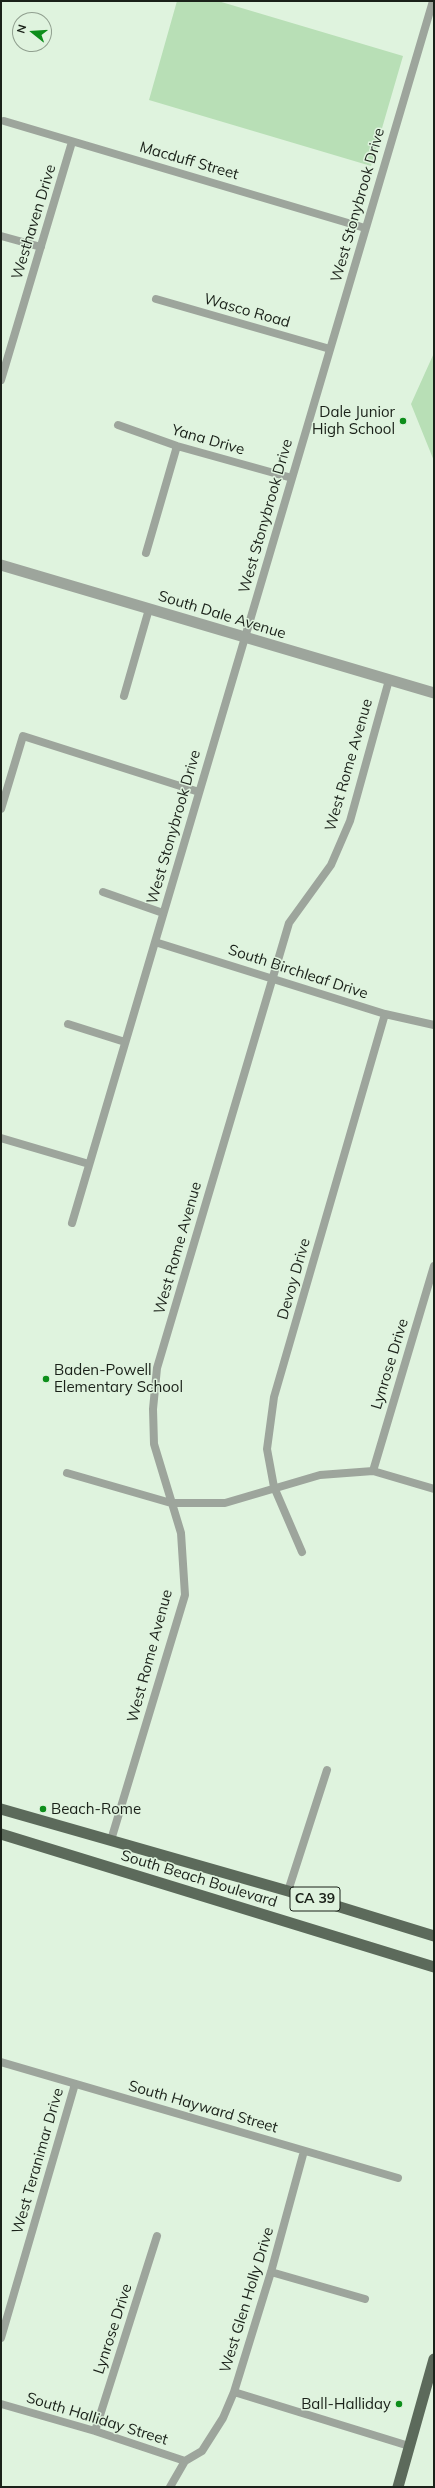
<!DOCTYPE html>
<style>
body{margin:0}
#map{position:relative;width:435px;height:2488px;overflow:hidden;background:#dff3de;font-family:Mulish,sans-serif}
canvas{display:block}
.frame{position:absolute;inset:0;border:2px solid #1a2119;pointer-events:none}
.north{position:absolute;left:12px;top:12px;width:40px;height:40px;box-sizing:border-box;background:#dff3de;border:1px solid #909f8f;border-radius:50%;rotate:287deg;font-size:11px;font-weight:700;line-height:16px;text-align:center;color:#1a2119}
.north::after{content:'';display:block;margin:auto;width:14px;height:18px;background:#0d8e1b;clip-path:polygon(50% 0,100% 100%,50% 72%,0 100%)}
</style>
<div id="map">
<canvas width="435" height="2488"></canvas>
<div class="frame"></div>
<div class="north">N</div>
</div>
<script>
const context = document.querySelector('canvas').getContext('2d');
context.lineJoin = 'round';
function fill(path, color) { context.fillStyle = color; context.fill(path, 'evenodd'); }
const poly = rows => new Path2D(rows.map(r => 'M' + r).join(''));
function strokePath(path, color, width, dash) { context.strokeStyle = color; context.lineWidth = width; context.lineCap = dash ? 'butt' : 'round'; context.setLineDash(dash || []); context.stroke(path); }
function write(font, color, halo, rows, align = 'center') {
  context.font = font + ' Mulish,sans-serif'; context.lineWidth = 3; context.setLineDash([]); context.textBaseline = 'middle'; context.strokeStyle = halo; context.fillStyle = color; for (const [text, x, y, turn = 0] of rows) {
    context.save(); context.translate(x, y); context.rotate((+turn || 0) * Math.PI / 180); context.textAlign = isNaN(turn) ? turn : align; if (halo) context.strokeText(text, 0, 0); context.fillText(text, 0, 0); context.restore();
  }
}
fill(poly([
 [177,1,218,1,403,56,371,166,149,100],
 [434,353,434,461,411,404]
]), '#b8dfb6');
strokePath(poly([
 [4,121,365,228],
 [1,236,41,247],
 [156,299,330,349],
 [1,380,72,142],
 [118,425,177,446,292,478],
 [146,553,177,446],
 [124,696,149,609],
 [1,809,23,736,199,792],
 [103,892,163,913],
 [155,942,385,1014,434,1025],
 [68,1024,125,1042],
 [1,1138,89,1164],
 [72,1223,433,1],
 [373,1471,434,1266],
 [67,1473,171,1503,225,1503,320,1475,373,1471,434,1489],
 [302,1552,274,1487,267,1449,274,1397,385,1014],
 [111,1840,185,1595,181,1533,154,1444,153,1409,157,1368,289,923,331,865,350,821,389,680],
 [288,1891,327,1770],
 [1,2062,398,2178],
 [271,2272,365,2299],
 [1,2338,75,2084],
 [234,2392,409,2446],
 [1,2404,95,2431,185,2461],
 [95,2431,157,2236],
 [170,2487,185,2461,202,2451,223,2418,234,2392,271,2272,304,2151]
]), '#9da59c', 8);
strokePath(poly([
 [1,565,434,693]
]), '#9da59c', 11);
strokePath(poly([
 [1,1809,288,1891,434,1936],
 [1,1834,434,1967],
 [398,2487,434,2359]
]), '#5c6a5b', 11);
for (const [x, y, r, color] of [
 [403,421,4,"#0d8e1b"],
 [46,1379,4,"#0d8e1b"],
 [43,1809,4,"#0d8e1b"],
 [399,2404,4,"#0d8e1b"]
]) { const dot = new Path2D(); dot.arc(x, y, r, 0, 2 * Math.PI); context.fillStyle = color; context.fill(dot); strokePath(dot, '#dff3de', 1.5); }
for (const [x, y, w] of [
 [315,1899,50]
]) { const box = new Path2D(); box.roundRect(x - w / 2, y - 12, w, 24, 3); context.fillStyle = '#dff3de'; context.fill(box); strokePath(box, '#1a2119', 1); }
write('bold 14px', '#1a2119', null, [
 ["CA 39",315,1899]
]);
write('15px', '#1a2119', '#dff3de', [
 ["Macduff Street",189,161,16],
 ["West Stonybrook Drive",358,205,-74],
 ["Westhaven Drive",34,222,-73],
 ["Wasco Road",247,311,16],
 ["Yana Drive",208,440,16],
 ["West Stonybrook Drive",266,516,-74],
 ["South Dale Avenue",222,615,17],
 ["West Rome Avenue",349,765,-74],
 ["West Stonybrook Drive",174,827,-74],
 ["South Birchleaf Drive",298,972,18],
 ["West Rome Avenue",178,1248,-74],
 ["Devoy Drive",294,1279,-74],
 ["Lynrose Drive",390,1364,-73],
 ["West Rome Avenue",150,1656,-75],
 ["South Beach Boulevard",199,1879,17],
 ["South Hayward Street",203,2107,16],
 ["West Teranimar Drive",38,2161,-74],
 ["West Glen Holly Drive",247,2300,-73],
 ["Lynrose Drive",113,2329,-72],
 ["South Halliday Street",97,2419,17]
]);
write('15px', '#1a2119', '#dff3de', [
 ["Dale Junior",395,412],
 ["High School",395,429],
 ["Baden-Powell",54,1370,"left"],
 ["Elementary School",54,1387,"left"],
 ["Beach-Rome",51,1809,"left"],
 ["Ball-Halliday",391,2404]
], 'right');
</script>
